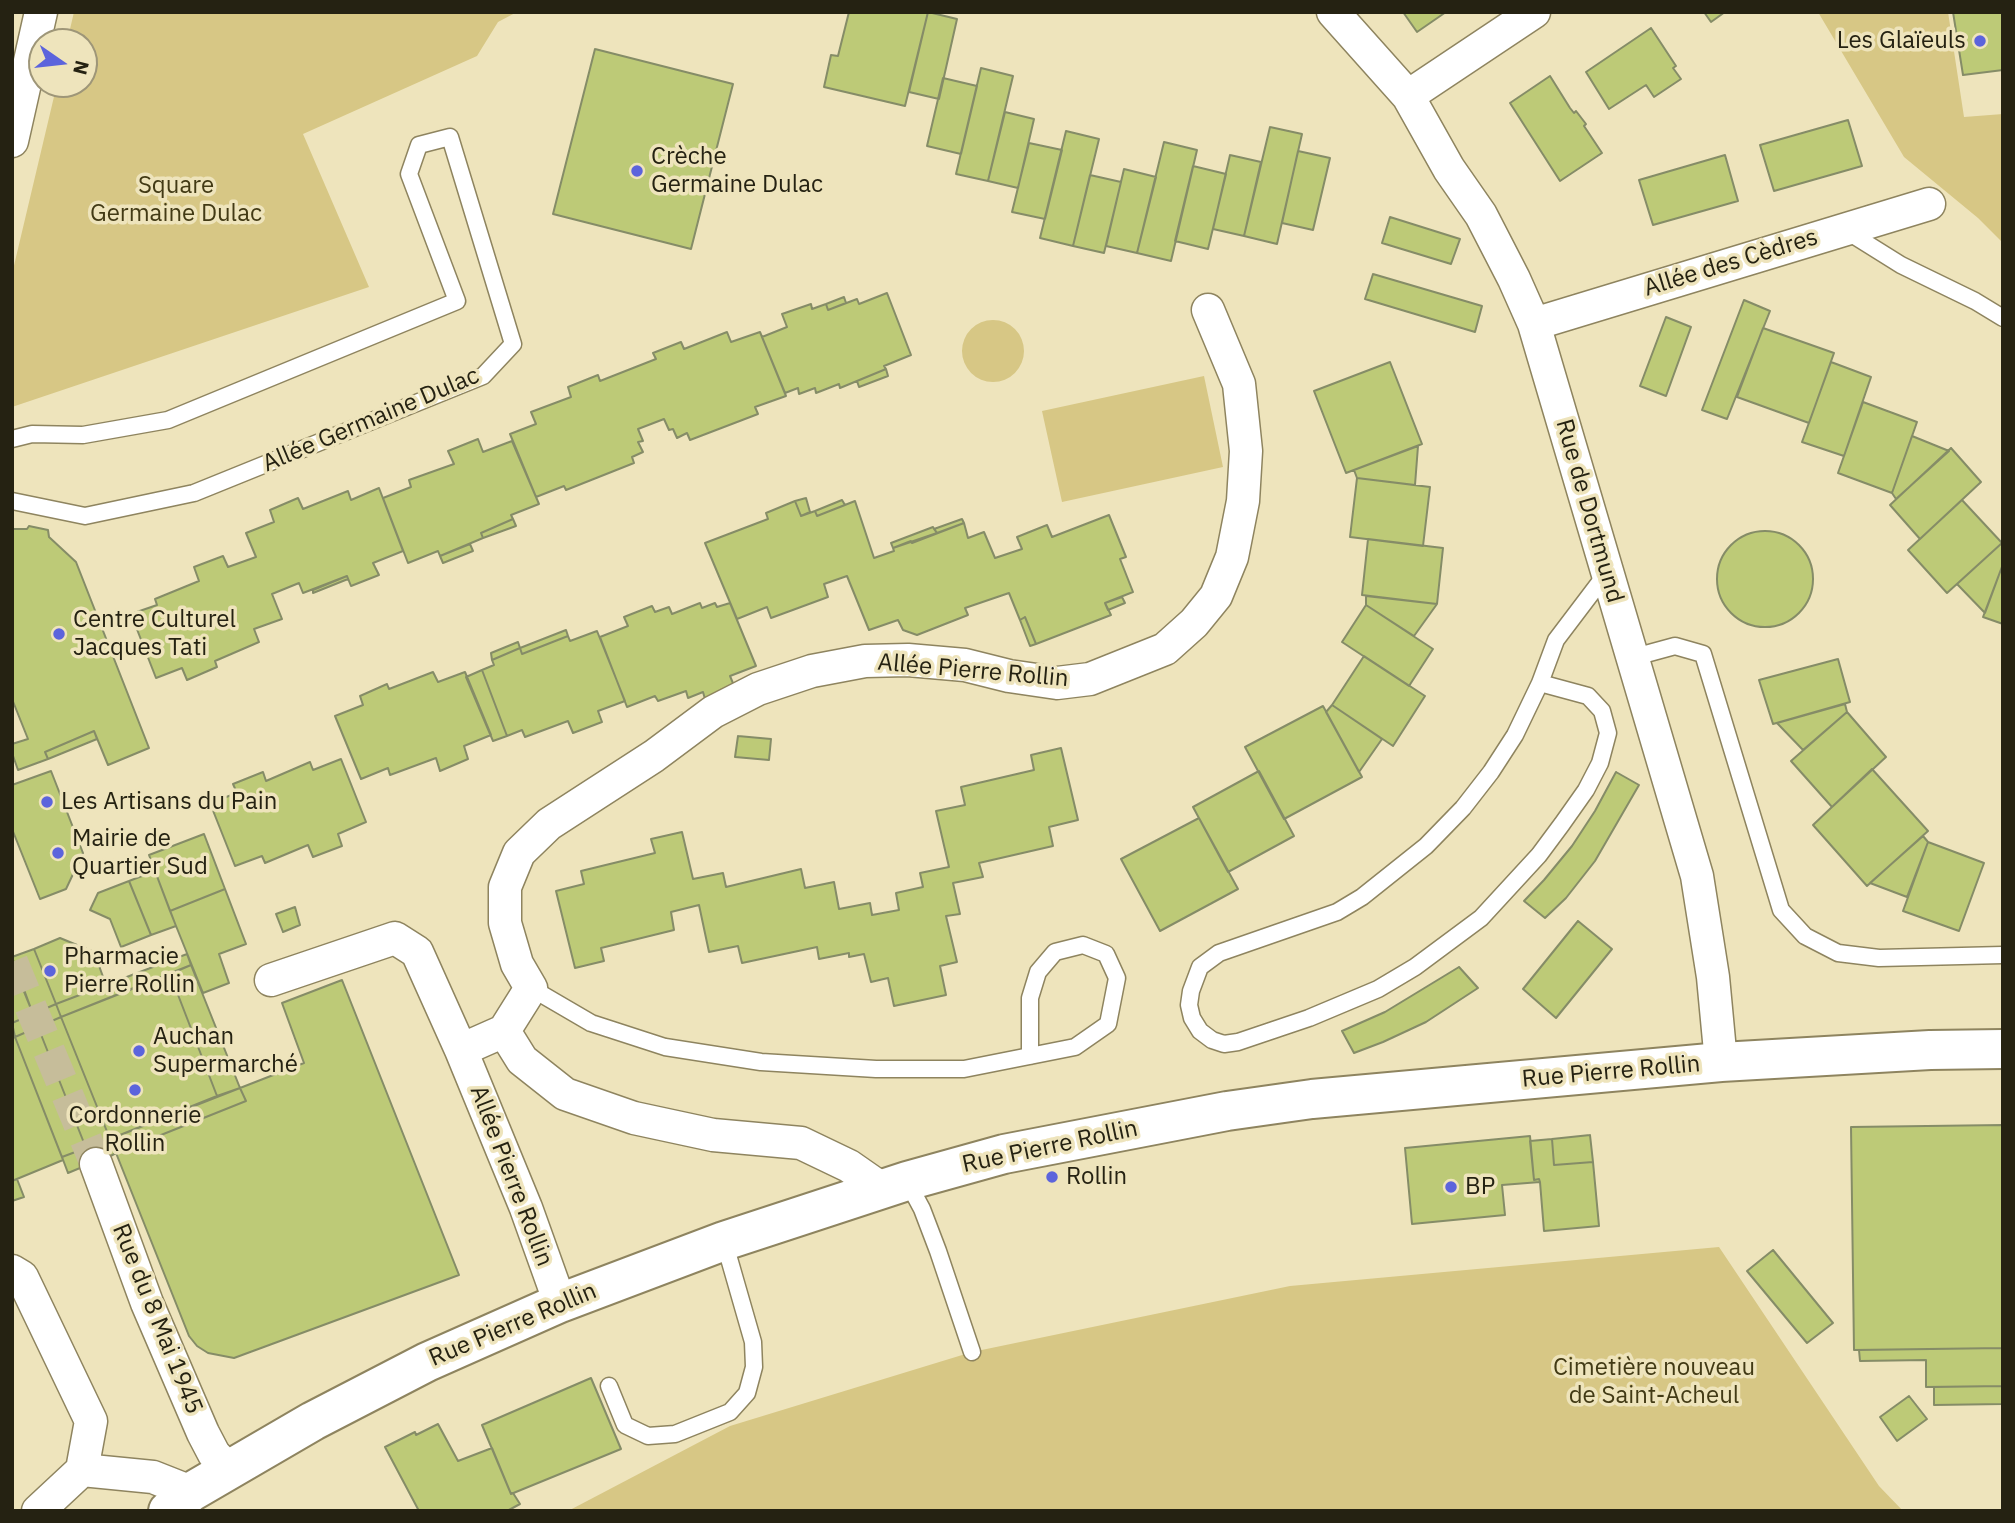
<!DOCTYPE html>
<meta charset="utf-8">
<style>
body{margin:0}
#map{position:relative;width:2015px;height:1523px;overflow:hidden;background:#eee4bc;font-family:"IBM Plex Sans",sans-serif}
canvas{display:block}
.frame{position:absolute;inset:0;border:14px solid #252212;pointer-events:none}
.north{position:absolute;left:28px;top:28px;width:70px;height:70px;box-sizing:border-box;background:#eee4bc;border:2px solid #9e9678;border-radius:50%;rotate:104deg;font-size:19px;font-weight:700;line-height:28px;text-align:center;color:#252212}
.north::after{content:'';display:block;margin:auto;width:24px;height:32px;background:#5c64dc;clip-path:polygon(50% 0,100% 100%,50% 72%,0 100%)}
</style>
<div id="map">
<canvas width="2015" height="1523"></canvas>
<div class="frame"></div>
<div class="north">N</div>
</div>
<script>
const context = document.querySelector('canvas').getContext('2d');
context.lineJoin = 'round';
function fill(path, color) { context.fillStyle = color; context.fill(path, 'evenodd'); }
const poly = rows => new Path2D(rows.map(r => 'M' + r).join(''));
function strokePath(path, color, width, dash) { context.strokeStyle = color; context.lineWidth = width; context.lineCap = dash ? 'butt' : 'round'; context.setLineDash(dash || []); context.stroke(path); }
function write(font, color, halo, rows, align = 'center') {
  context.font = font + ' "IBM Plex Sans",sans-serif'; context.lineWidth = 7; context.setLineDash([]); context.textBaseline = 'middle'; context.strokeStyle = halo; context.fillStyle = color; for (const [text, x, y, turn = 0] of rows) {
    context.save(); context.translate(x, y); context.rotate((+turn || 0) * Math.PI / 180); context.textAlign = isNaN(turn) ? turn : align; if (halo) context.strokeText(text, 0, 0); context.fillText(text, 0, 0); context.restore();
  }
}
fill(poly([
 [74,12,517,12,498,22,477,56,303,134,369,287,12,407,12,274,57,84,84,84,84,42,67,42],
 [1818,12,1948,12,1964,117,2003,114,2003,243,1978,218,1904,157],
 '962 351a31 31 0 1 1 62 0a31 31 0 1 1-62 0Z',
 [1204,376,1223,467,1062,502,1042,411],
 [1719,1247,1879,1486,1903,1511,568,1511,730,1426,972,1352,1290,1286]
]), '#d7c785');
const building = poly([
 [849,12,928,12,905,106,824,87,831,55,838,56,849,12],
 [928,12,957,19,939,99,909,92,928,12],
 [1403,12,1446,12,1417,32,1403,12],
 [1704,12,1725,12,1711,22,1704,12],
 [1953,12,2003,12,2003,70,1963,75,1953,12],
 [1651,28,1676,66,1673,68,1681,79,1654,97,1646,85,1609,109,1586,72,1651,28],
 [595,49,733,84,691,249,553,214,595,49],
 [981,68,1013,76,988,181,956,174,981,68],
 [1550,76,1570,108,1574,113,1576,111,1586,124,1584,126,1602,153,1560,181,1510,103,1550,76],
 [943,78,977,86,961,154,927,146,943,78],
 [1005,112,1034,119,1018,188,988,181,1005,112],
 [1848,120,1862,166,1774,191,1760,145,1848,120],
 [1270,127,1302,134,1277,244,1244,236,1270,127],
 [1066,131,1099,139,1073,246,1040,238,1066,131],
 [1164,142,1197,150,1171,261,1137,253,1164,142],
 [1029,143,1062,150,1045,219,1012,212,1029,143],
 [1298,151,1330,158,1313,230,1282,223,1298,151],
 [1230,155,1261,162,1244,236,1213,229,1230,155],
 [1725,155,1738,201,1653,225,1639,180,1725,155],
 [1193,166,1226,174,1208,249,1175,241,1193,166],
 [1124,169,1156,177,1137,253,1106,246,1124,169],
 [1090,175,1121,182,1104,253,1073,246,1090,175],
 [1390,217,1460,239,1451,264,1382,243,1390,217],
 [1373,274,1482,306,1475,332,1365,299,1373,274],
 [887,293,911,355,884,366,886,369,840,388,839,384,816,393,815,388,799,394,798,388,785,393,762,337,787,327,782,314,811,304,812,309,826,304,828,310,857,299,859,304,887,293],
 [844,297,846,303,828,310,826,304,844,297],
 [1744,300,1770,311,1727,419,1702,410,1744,300],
 [1666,317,1691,327,1666,396,1640,386,1666,317],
 [1763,328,1834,353,1809,423,1737,397,1763,328],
 [727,332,731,342,760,332,786,396,755,407,758,414,690,440,687,433,677,438,673,429,669,430,664,419,638,429,643,441,638,442,643,452,632,457,634,463,566,490,564,486,536,497,510,434,536,424,531,412,571,397,568,387,598,375,600,381,656,359,653,353,681,342,684,349,727,332],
 [1390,362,1422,444,1346,473,1314,391,1390,362],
 [1831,362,1871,377,1844,456,1802,442,1831,362],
 [886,369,888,376,859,387,857,381,886,369],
 [1863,402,1917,422,1892,493,1838,473,1863,402],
 [1912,436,1949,451,1896,499,1892,493,1912,436],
 [478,439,483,452,512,441,539,504,511,515,513,519,481,533,483,538,440,556,438,551,408,563,383,498,411,487,409,480,454,464,448,451,478,439],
 [1418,446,1415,485,1357,478,1354,470,1418,446],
 [1951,448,1981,482,1920,539,1890,505,1951,448],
 [1357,478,1430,487,1423,546,1350,537,1357,478],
 [379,488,403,551,373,563,379,575,351,586,347,576,303,593,299,583,272,594,282,619,254,629,259,642,215,661,217,667,187,680,182,668,156,678,131,614,157,605,155,599,199,581,194,567,223,556,228,567,256,557,246,533,274,522,270,510,298,498,303,509,348,491,351,500,379,488],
 [806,498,810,512,801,516,795,501,806,498],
 [842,500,845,505,817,516,815,511,842,500],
 [1962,500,2002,543,1947,593,1908,550,1962,500],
 [795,501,801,516,815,511,817,516,855,501,874,558,894,551,893,548,911,541,912,543,964,523,968,538,984,532,995,558,1022,549,1017,537,1047,525,1052,537,1109,515,1126,557,1120,559,1133,592,1105,603,1111,615,1036,644,1025,617,1020,620,1009,593,965,608,968,615,917,635,903,630,898,620,869,630,847,576,824,584,828,597,771,618,767,607,737,619,705,543,768,519,766,513,795,501],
 [513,519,516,526,483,538,481,533,513,519],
 [962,519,964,523,937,533,934,529,962,519],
 [29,526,48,530,49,537,76,562,149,748,108,765,94,731,45,752,48,759,18,770,12,753,12,744,28,739,12,699,12,529,27,529,29,526],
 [933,527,937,533,893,548,891,543,933,527],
 '1717 579a48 48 0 1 1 96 0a48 48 0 1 1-96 0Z',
 [1368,539,1443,548,1437,604,1362,595,1368,539],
 [2002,543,2003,564,1985,613,1957,584,2002,543],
 [470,544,473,551,443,563,440,556,470,544],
 [2003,564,2003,624,1983,617,2003,564],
 [347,576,348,579,313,593,313,590,347,576],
 [1366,596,1437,604,1414,636,1366,605,1366,596],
 [1122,597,1125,603,1108,610,1105,603,1122,597],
 [700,603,702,608,715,603,717,607,730,603,756,666,730,676,735,688,705,699,703,692,688,698,686,691,658,701,655,696,627,707,600,637,628,626,624,617,652,606,655,612,669,607,672,614,700,603],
 [1366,605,1433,649,1409,686,1342,642,1366,605],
 [1025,617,1036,644,1030,646,1020,620,1025,617],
 [566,630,568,636,522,654,520,648,566,630],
 [597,631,625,701,598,711,602,722,573,733,568,721,525,737,522,730,507,736,482,670,494,665,492,660,520,648,522,654,568,636,570,641,597,631],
 [518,642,520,648,492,660,491,653,518,642],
 [1364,656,1425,696,1393,746,1332,705,1364,656],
 [1838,659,1850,702,1773,724,1759,680,1838,659],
 [482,670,507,736,493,741,466,677,482,670],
 [433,672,438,682,465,672,491,735,464,746,468,759,440,771,436,758,390,775,388,768,361,779,335,716,363,705,360,696,387,684,389,689,433,672],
 [1845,704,1847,712,1803,750,1777,723,1845,704],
 [1332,705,1382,739,1359,772,1326,712,1332,705],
 [1323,706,1362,777,1284,819,1245,747,1323,706],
 [1847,712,1886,757,1832,807,1791,761,1847,712],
 [94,731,97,739,48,759,45,752,94,731],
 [738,736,771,739,769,760,735,757,738,736],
 [1061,748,1078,820,1049,827,1053,846,979,863,983,877,953,883,960,914,946,916,957,962,940,966,946,995,894,1006,888,978,871,982,864,954,849,957,849,953,819,959,817,947,742,963,738,946,709,952,699,905,671,912,674,930,601,948,604,961,575,968,556,891,584,884,581,871,655,853,651,839,682,832,693,879,723,873,726,887,801,869,805,888,834,882,839,909,870,903,872,915,899,910,896,893,923,887,920,873,949,867,936,811,965,805,961,787,1034,770,1031,755,1061,748],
 [341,759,366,822,338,834,342,846,313,857,308,845,265,863,262,856,235,866,210,803,237,793,233,784,263,772,266,781,310,762,313,770,341,759],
 [1872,769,1928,831,1867,886,1813,825,1872,769],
 [51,771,83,853,66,889,40,899,12,829,12,785,51,771],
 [1259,771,1294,836,1228,872,1193,807,1259,771],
 [1616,772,1639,785,1595,861,1566,898,1545,918,1524,901,1544,880,1572,846,1595,811,1616,772],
 [1199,818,1238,889,1160,931,1121,859,1199,818],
 [204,834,225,889,170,911,149,855,204,834],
 [1923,836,1928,842,1907,897,1870,883,1923,836],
 [1928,842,1984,863,1959,931,1903,911,1928,842],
 [155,871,176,926,151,935,129,881,155,871],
 [129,881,151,935,121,947,110,919,90,910,98,893,129,881],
 [225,889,246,944,219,954,229,983,203,993,170,911,225,889],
 [295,907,300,925,283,932,276,914,295,907],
 [1578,921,1612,949,1556,1018,1523,989,1578,921],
 [60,938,94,952,106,985,56,1004,34,949,60,938],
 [34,949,56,1004,33,1014,12,957,34,949],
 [187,954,191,965,61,1017,56,1004,187,954],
 [12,962,33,1014,12,1023,12,962],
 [191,965,240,1088,217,1096,170,974,191,965],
 [1459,967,1478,988,1426,1022,1383,1042,1354,1053,1342,1031,1385,1012,1459,967],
 [170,974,217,1096,110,1139,61,1017,170,974],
 [342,980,459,1275,234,1358,208,1353,197,1346,189,1336,116,1153,246,1101,240,1088,304,1063,282,1003,342,980],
 [56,1004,61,1017,38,1027,33,1014,56,1004],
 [33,1014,38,1027,15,1037,12,1023,33,1014],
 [61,1017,110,1139,86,1148,38,1027,61,1017],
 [38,1027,86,1148,62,1157,15,1037,38,1027],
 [15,1037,63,1160,12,1181,12,1038,15,1037],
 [240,1088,246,1101,116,1153,110,1139,240,1088],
 [2003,1125,2003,1348,1854,1350,1851,1127,2003,1125],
 [1590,1135,1593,1162,1554,1165,1552,1139,1590,1135],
 [1530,1136,1534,1180,1539,1179,1540,1182,1502,1185,1505,1215,1412,1224,1405,1148,1530,1136],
 [110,1139,116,1153,96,1164,92,1163,86,1148,110,1139],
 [1552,1139,1554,1165,1593,1162,1599,1226,1544,1231,1540,1182,1539,1179,1534,1180,1530,1141,1552,1139],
 [86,1148,92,1163,68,1173,62,1157,86,1148],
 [17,1179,24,1197,12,1201,12,1181,17,1179],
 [1773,1250,1833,1323,1807,1343,1747,1271,1773,1250],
 [2003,1348,2003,1386,1926,1387,1926,1360,1860,1361,1859,1350,2003,1348],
 [591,1378,621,1449,511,1494,482,1425,591,1378],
 [2003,1386,2003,1404,1934,1405,1934,1387,2003,1386],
 [1909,1396,1927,1419,1897,1441,1880,1417,1909,1396],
 [438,1424,458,1461,492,1448,511,1494,513,1493,520,1504,507,1511,419,1511,385,1447,415,1432,416,1435,438,1424]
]);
fill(building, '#bdca77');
strokePath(building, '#858c67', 2);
strokePath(poly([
 [12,962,96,1164]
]), '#c6bd9a', 32, [32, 16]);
const lane = poly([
 [1845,230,1901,265,1975,301,2003,318],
 [12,439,32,434,83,435,168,420,457,301,409,174,419,145,450,137,513,344,483,376,194,493,85,516,12,501],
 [1631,658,1675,646,1703,654,1781,910,1805,936,1838,953,1879,958,2003,955],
 [1540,683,1588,696,1602,711,1608,733,1600,763,1586,790,1562,824,1539,855,1481,918,1415,967,1378,989,1309,1018,1238,1042,1224,1044,1212,1040,1200,1031,1192,1018,1189,1005,1191,991,1200,967,1219,953,1337,912,1362,897,1426,846,1463,808,1491,772,1515,735,1540,683,1556,640,1606,574],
 [531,988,591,1023,665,1047,761,1062,876,1069,964,1069,1075,1047,1108,1024,1117,978,1106,954,1083,945,1055,952,1038,972,1030,998,1030,1056],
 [907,1181,922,1209,938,1251,972,1352],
 [609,1386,625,1425,648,1436,675,1434,730,1412,747,1393,754,1367,753,1342,724,1241]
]);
const street = poly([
 [1333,12,1408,96,1449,169,1481,215,1514,279,1534,324,1697,876,1713,977,1721,1062],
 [1408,96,1534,12],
 [12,141,41,12],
 [1534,324,1929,204],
 [271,980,395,938,417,952,461,1050,526,1208,560,1303],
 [504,1031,522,1060,565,1094,634,1118,713,1135,801,1143,849,1166,882,1189],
 [461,1050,504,1031,531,988,517,964,505,923,505,887,519,853,549,824,654,756,713,712,758,689,812,671,865,661,908,660,965,665,1009,676,1057,683,1090,679,1165,649,1194,623,1216,596,1232,557,1243,501,1246,451,1239,384,1208,310],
 [96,1164,147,1303,203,1433,214,1454,228,1469],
 [12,1271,22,1277,91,1421,82,1470,38,1511],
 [82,1470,153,1477,191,1492]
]);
const secondary = poly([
 [168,1511,191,1492,313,1421,427,1362,560,1303,724,1241,907,1181,1004,1154,1227,1111,1312,1099,1721,1062,1930,1050,2003,1049]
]);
strokePath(lane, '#8e845f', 19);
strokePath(street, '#8e845f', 35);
strokePath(secondary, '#8e845f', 42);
strokePath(lane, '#fff', 16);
strokePath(street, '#fff', 32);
strokePath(secondary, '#fff', 38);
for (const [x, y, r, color] of [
 [1980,41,7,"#5c64dc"],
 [637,171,7,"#5c64dc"],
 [59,634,7,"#5c64dc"],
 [47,802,7,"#5c64dc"],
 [58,853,7,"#5c64dc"],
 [50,971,7,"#5c64dc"],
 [139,1051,7,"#5c64dc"],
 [135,1090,7,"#5c64dc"],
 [1052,1177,7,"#5c64dc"],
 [1451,1187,7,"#5c64dc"]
]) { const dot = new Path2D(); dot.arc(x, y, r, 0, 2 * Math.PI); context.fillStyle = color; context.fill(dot); strokePath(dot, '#eee4bc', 2.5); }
write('24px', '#252212', '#eee4bc', [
 ["Les Glaïeuls",1966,41,"right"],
 ["Crèche",651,157],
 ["Germaine Dulac",651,185],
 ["Centre Culturel",73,620],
 ["Jacques Tati",73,648],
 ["Les Artisans du Pain",61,802],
 ["Mairie de",72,839],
 ["Quartier Sud",72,867],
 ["Pharmacie",64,957],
 ["Pierre Rollin",64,985],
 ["Auchan",153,1037],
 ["Supermarché",153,1065],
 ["Cordonnerie",135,1116,"center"],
 ["Rollin",135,1144,"center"],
 ["Rollin",1066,1177],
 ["BP",1465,1187]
], 'left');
write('24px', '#423a15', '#eee4bc', [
 ["Square",176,186],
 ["Germaine Dulac",176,214],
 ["Cimetière nouveau",1654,1368],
 ["de Saint-Acheul",1654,1396]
]);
write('24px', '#252212', '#eee4bc', [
 ["Allée des Cèdres",1731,263,-17],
 ["Allée Germaine Dulac",371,420,-23],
 ["Rue de Dortmund",1589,511,74],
 ["Allée Pierre Rollin",973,671,5],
 ["Rue Pierre Rollin",1611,1072,-5],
 ["Rue Pierre Rollin",1050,1147,-12],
 ["Allée Pierre Rollin",511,1176,69],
 ["Rue du 8 Mai 1945",157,1319,68],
 ["Rue Pierre Rollin",513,1325,-23]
]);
</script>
